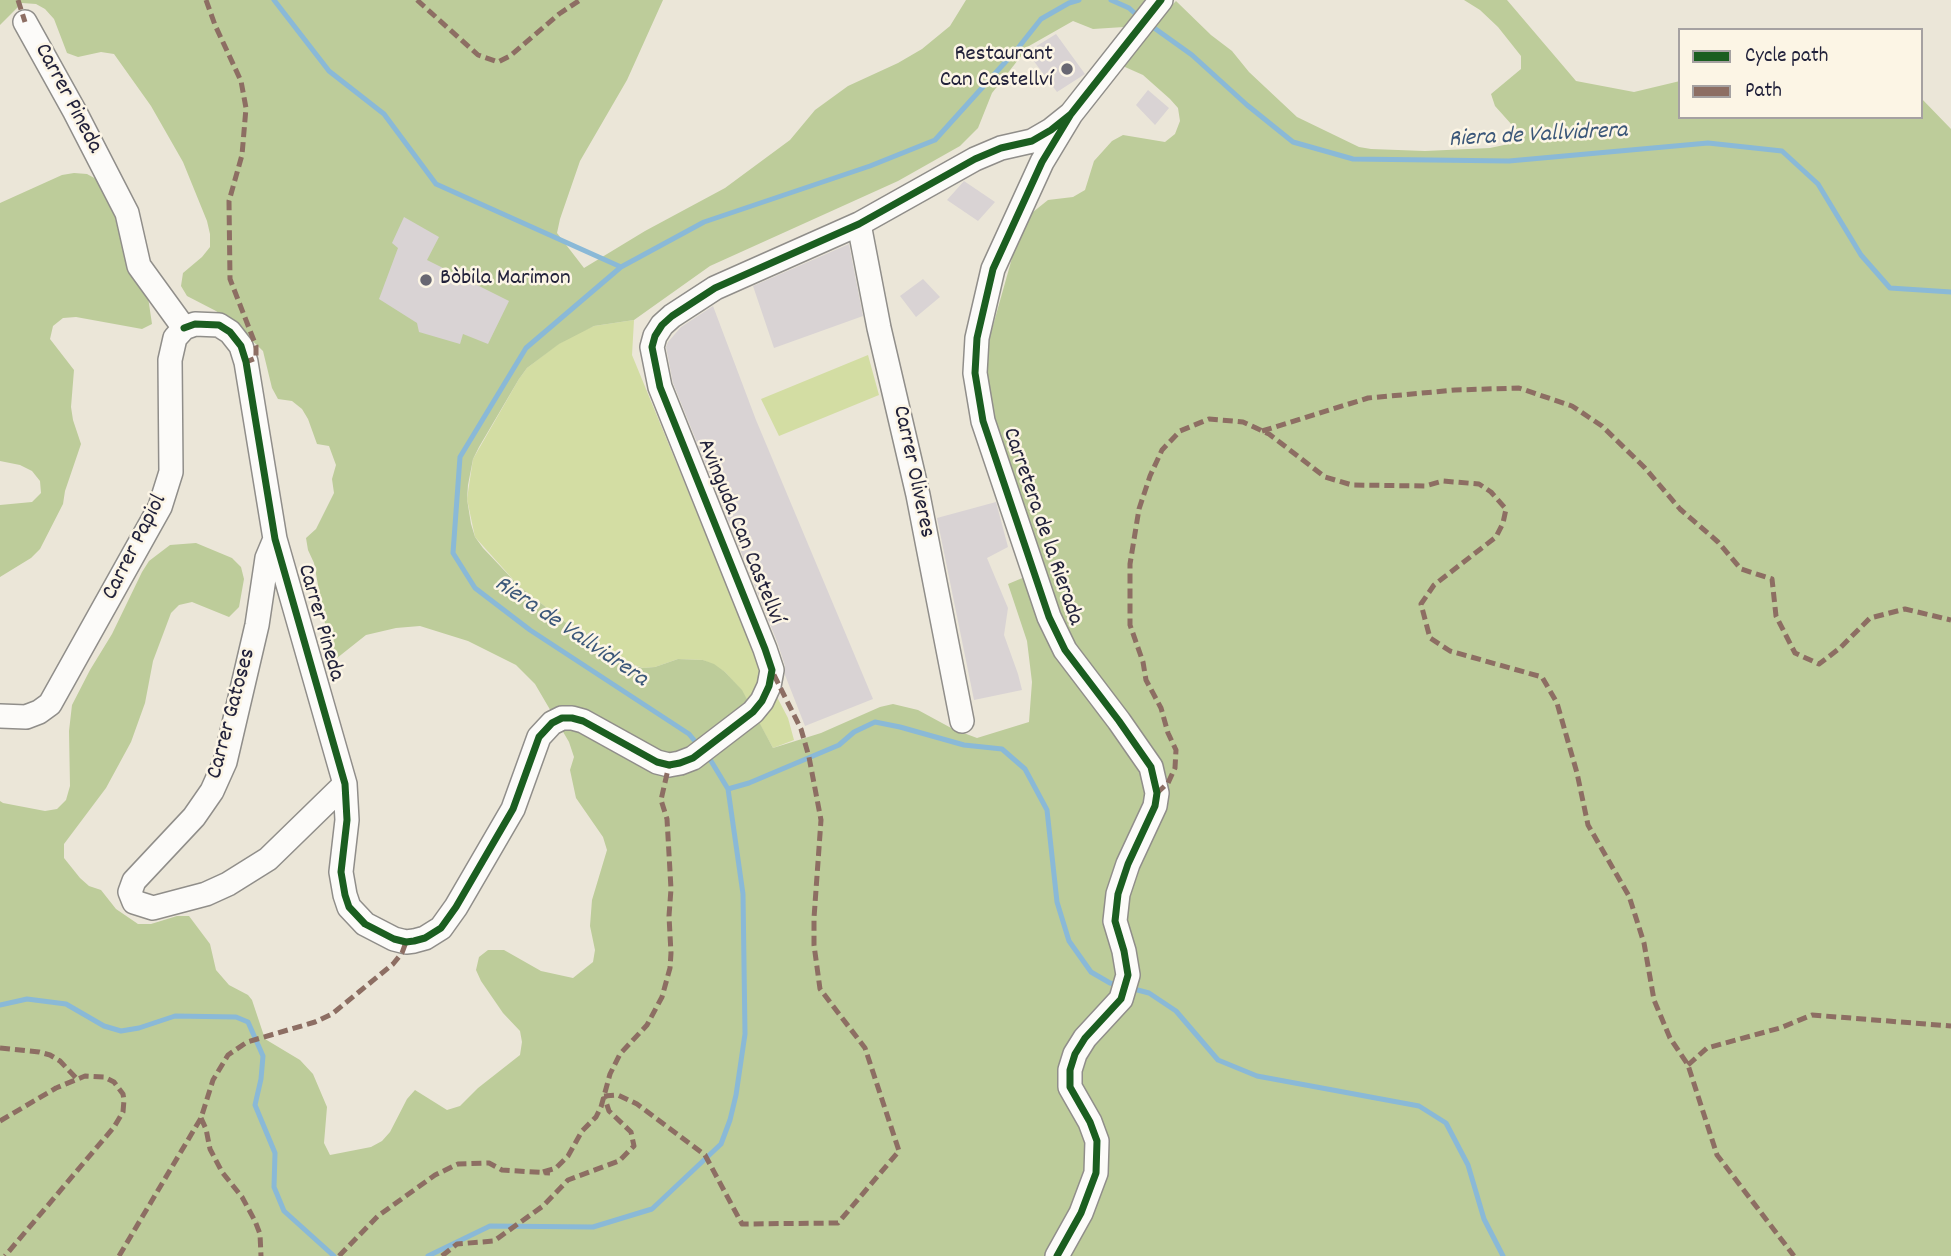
<!DOCTYPE html>
<meta charset="utf-8">
<style>
body{margin:0}
#map{position:relative;width:1951px;height:1256px;overflow:hidden;background:#ebe6d8;font-family:Dekko,sans-serif}
canvas{display:block}
.legend{position:absolute;left:1678px;top:28px;width:245px;height:91px;box-sizing:border-box;background:#fcf5e5;border:2px solid #a5a1a1;margin:0;padding:9px 12px;list-style:none;font-size:21px;color:#22223b}
.legend li{display:flex;align-items:center;gap:14px;height:35px}
.legend b{width:35px;border:2px solid #a5a1a1}
</style>
<div id="map">
<canvas width="1951" height="1256"></canvas>
<ul class="legend">
<li><b style="height:9px;background:#1b5e20"></b>Cycle path</li>
<li><b style="height:9px;background:#8d6e63"></b>Path</li>
</ul>
</div>
<script>
const context = document.querySelector('canvas').getContext('2d');
context.lineJoin = 'round';
function fill(path, color) { context.fillStyle = color; context.fill(path, 'evenodd'); }
const poly = rows => new Path2D(rows.map(r => 'M' + r).join(''));
function strokePath(path, color, width, dash) { context.strokeStyle = color; context.lineWidth = width; context.lineCap = dash ? 'butt' : 'round'; context.setLineDash(dash || []); context.stroke(path); }
function write(font, color, halo, rows, align = 'center') {
  context.font = font + ' Dekko,sans-serif'; context.lineWidth = 5; context.setLineDash([]); context.textBaseline = 'middle'; context.strokeStyle = halo; context.fillStyle = color; for (const [text, x, y, turn = 0] of rows) {
    context.save(); context.translate(x, y); context.rotate((+turn || 0) * Math.PI / 180); context.textAlign = isNaN(turn) ? turn : align; if (halo) context.strokeText(text, 0, 0); context.fillText(text, 0, 0); context.restore();
  }
}
fill(poly([
 [634,320,632,355,757,659,788,718,794,740,773,748,741,690,725,672,703,660,678,659,655,667,643,668,620,660,588,640,519,586,475,537,467,499,473,459,519,379,527,368,558,344,580,332,594,326],
 [868,355,879,395,779,436,761,399]
]), '#d3dda3');
fill(poly([
 [0,0,663,0,627,80,580,161,560,219,557,233,584,268,645,231,725,188,790,140,815,110,848,86,898,63,922,49,950,26,966,0,1145,0,1124,27,1093,29,1073,21,1029,46,992,93,978,128,960,146,898,181,710,266,634,320,594,326,559,344,527,368,519,379,479,447,473,459,468,485,467,499,471,524,475,537,483,548,519,586,588,640,631,665,643,668,655,667,678,659,703,660,714,664,725,672,742,690,773,748,821,733,880,707,893,704,918,710,953,729,977,738,1029,722,1032,682,1027,641,1008,584,1044,569,1007,453,1000,440,988,400,984,374,987,347,1021,226,1028,216,1048,200,1073,197,1085,190,1094,161,1112,141,1123,135,1165,142,1175,134,1180,121,1178,108,1170,99,1143,75,1116,63,1176,1,1211,35,1232,51,1249,72,1297,117,1359,147,1371,149,1425,151,1490,148,1504,145,1515,136,1512,125,1495,106,1491,94,1521,69,1521,56,1498,27,1480,10,1464,0,1507,0,1576,81,1634,92,1680,81,1680,117,1921,117,1921,98,1951,129,1951,1256,0,1256,0,801,3,803,45,811,57,809,66,800,70,786,69,731,72,705,90,670,112,634,142,572,149,561,170,545,196,543,232,558,241,567,244,579,239,607,229,617,192,602,179,605,171,613,153,661,145,703,131,742,106,788,64,844,64,858,80,878,89,886,101,890,116,909,138,924,151,924,177,916,189,916,210,944,216,970,229,985,248,995,252,1000,265,1039,300,1060,313,1074,327,1107,324,1143,330,1155,371,1147,382,1141,390,1132,407,1099,415,1090,447,1110,460,1106,478,1088,520,1055,522,1042,520,1031,503,1013,481,981,476,970,479,957,488,950,504,950,541,971,573,978,593,962,595,950,590,926,592,900,607,850,603,837,576,798,570,770,574,757,569,742,535,684,516,665,468,641,420,626,396,628,366,635,332,662,314,563,308,550,306,538,316,529,334,493,332,479,336,465,329,446,317,444,308,419,302,409,292,401,278,399,272,388,263,351,239,328,216,311,187,296,181,286,183,273,202,257,210,247,210,234,207,221,183,162,151,106,114,54,101,52,78,57,67,53,54,19,45,9,36,4,22,3,0,25],
 [74,173,87,174,98,180,111,200,120,238,148,297,152,324,142,329,76,317,63,318,53,326,50,339,74,370,71,407,73,420,81,444,65,491,63,504,40,549,31,558,0,577,0,505,32,502,41,493,40,481,32,471,20,465,0,461,0,203,62,175]
]), '#bdcc9a');
strokePath(poly([
 [274,0,329,71,384,114,436,184,621,267],
 [1111,0,1129,8,1139,17],
 [1150,25,1192,55,1247,105,1293,142,1353,159,1509,161,1708,143,1782,151,1818,184,1861,255,1890,288,1951,292],
 [699,746,689,734,530,630,475,588,453,553,460,457,526,348,621,267,704,222,870,166,935,140,1018,48,1041,19,1069,3,1079,0],
 [728,789,749,783,839,745,854,732,875,722,900,727,964,745,1002,749,1025,769,1047,810,1057,902,1069,941,1091,972,1110,983,1120,985],
 [1130,988,1149,993,1176,1011,1218,1060,1257,1076,1419,1106,1446,1123,1468,1165,1484,1219,1503,1256],
 [0,1005,27,999,66,1004,104,1026,121,1031,139,1028,175,1016,236,1017,248,1022,263,1056,261,1079,255,1105,275,1153,274,1187,284,1211,334,1256],
 [428,1256,490,1226,593,1227,652,1209,721,1144,730,1120,736,1095,745,1034,743,894,728,789,708,756]
]), '#8ab9d7', 5);
fill(poly([
 [1056,34,1085,74,1057,92,1027,52],
 [1148,90,1169,108,1155,125,1136,105],
 [964,181,995,202,978,221,947,200],
 [404,217,439,237,427,260,509,301,488,344,463,334,460,344,419,332,417,323,379,299,398,248,392,243],
 [849,244,863,316,774,348,753,286],
 [923,279,940,297,916,317,900,296],
 [713,306,756,420,873,699,805,726,785,675,785,666,778,644,673,383,666,347,668,342,681,327],
 [996,502,1008,547,987,558,1008,608,1004,635,1018,674,1022,690,974,700,937,518]
]), '#d9d3d4');
const minor = poly([
 [25,22,75,112,127,213,139,266,184,328],
 [859,224,879,328,918,495,962,721],
 [184,328,195,324,219,325,230,332,241,346,246,362,275,539,345,784,347,820,341,872,345,895,349,907,365,924,394,939,406,942,414,941,425,938,441,928,456,907,513,809,539,737,552,723,562,718,572,718,583,721,657,762,669,765,680,763,693,758,753,712,762,701,769,686,772,670,765,649,660,387,652,347,655,336,662,325,672,316,715,288,859,224,975,159,1001,148,1032,141,1051,130,1071,114],
 [275,539,267,558,257,625,225,762,212,791,194,817,134,881,130,892,134,902,153,908,206,894,228,884,268,859,345,784],
 [0,716,26,717,39,712,50,704,160,507,171,472,170,360,175,338,184,328],
 [1057,1256,1081,1213,1096,1173,1097,1141,1090,1122,1070,1087,1070,1070,1075,1054,1085,1038,1121,999,1128,975,1124,951,1115,921,1118,894,1128,864,1155,806,1157,793,1151,767,1119,721,1065,650,1049,617,983,421,975,373,977,338,993,269,1042,162,1071,114,1161,0]
]);
strokePath(minor, '#908e8a', 26);
strokePath(minor, '#fcfbf9', 23);
strokePath(poly([
 [18,0,25,22],
 [206,0,215,25,241,81,246,108,242,155,229,201,230,279,256,346,256,358,246,362],
 [417,0,478,55,498,62,510,56,559,14,580,0],
 [1262,431,1368,398,1455,390,1519,388,1572,406,1602,426,1645,468,1680,509,1718,542,1741,569,1772,579,1776,616,1795,653,1819,664,1840,648,1870,618,1905,609,1951,620],
 [1157,793,1168,783,1175,768,1176,750,1168,733,1161,708,1146,680,1143,662,1130,625,1130,564,1139,509,1150,476,1162,450,1180,431,1209,419,1243,422,1269,434,1325,477,1352,485,1425,486,1443,481,1479,484,1491,492,1506,509,1503,523,1496,537,1434,585,1421,604,1430,638,1450,651,1542,677,1557,703,1577,773,1588,825,1629,896,1644,943,1654,1000,1670,1038,1688,1065,1717,1155,1794,1256],
 [0,1048,39,1052,50,1055,60,1061,77,1079],
 [1688,1065,1707,1048,1780,1028,1812,1015,1951,1026],
 [604,1096,618,1095,637,1104,705,1155,742,1224,838,1223,899,1151,865,1048,820,989,814,945,814,918,821,820,809,757,801,729,772,671],
 [201,1118,206,1129,210,1149,222,1172,242,1197,255,1221,260,1234,261,1256],
 [0,1121,56,1088,85,1076,104,1077,114,1082,123,1094,124,1100,123,1112,114,1127,5,1256],
 [543,1172,556,1168,568,1156,582,1131,596,1117,601,1107,610,1074,620,1054,647,1025,662,997,670,968,671,953,669,916,671,889,667,819,661,800,669,765],
 [119,1256,201,1118,213,1080,228,1055,247,1042,315,1022,332,1014,393,964,402,953,406,942],
 [339,1256,378,1216,435,1175,458,1164,489,1163,502,1170,550,1173],
 [442,1256,457,1244,494,1241,543,1206,568,1180,619,1161,634,1146,631,1132,609,1111,604,1096]
]), '#8d6e63', 5, [10, 5]);
strokePath(poly([
 [184,328,195,324,219,325,230,332,241,346,246,362,275,539,345,784,347,820,341,872,345,895,349,907,365,924,394,939,406,942,414,941,425,938,441,928,456,907,513,809,539,737,552,723,562,718,572,718,583,721,657,762,669,765,680,763,693,758,753,712,762,701,769,686,772,670,765,649,660,387,652,347,655,336,662,325,672,316,715,288,859,224,975,159,1001,148,1032,141,1051,130,1071,114],
 [1057,1256,1081,1213,1096,1173,1097,1141,1090,1122,1070,1087,1070,1070,1075,1054,1085,1038,1121,999,1128,975,1124,951,1115,921,1118,894,1128,864,1155,806,1157,793,1151,767,1119,721,1065,650,1049,617,983,421,975,373,977,338,993,269,1042,162,1071,114,1161,0]
]), '#1b5e20', 7);
for (const [x, y, r, color] of [
 [1067,69,7,"#686772"],
 [426,280,7,"#686772"]
]) { const dot = new Path2D(); dot.arc(x, y, r, 0, 2 * Math.PI); context.fillStyle = color; context.fill(dot); strokePath(dot, '#fcf5e5', 2.5); }
write('23px', '#22223b', '#fcf5e5', [
 ["Restaurant",1053,56],
 ["Can Castellví",1053,82],
 ["Bòbila Marimon",440,280,"left"]
], 'right');
write('23px', '#22223b', '#fcf5e5', [
 ["Carrer Pineda",67,99,62],
 ["Carrer Oliveres",912,472,78],
 ["Carretera de la Rierada",1041,527,71],
 ["Avinguda Can Castellví",739,532,68],
 ["Carrer Papiol",136,548,-63],
 ["Carrer Pineda",319,623,74],
 ["Carrer Gatoses",233,714,-75]
]);
write('italic 24px', '#3b5779', '#fcf5e5', [
 ["Riera de Vallvidrera",1538,137,-3],
 ["Riera de Vallvidrera",570,633,34]
]);
</script>
